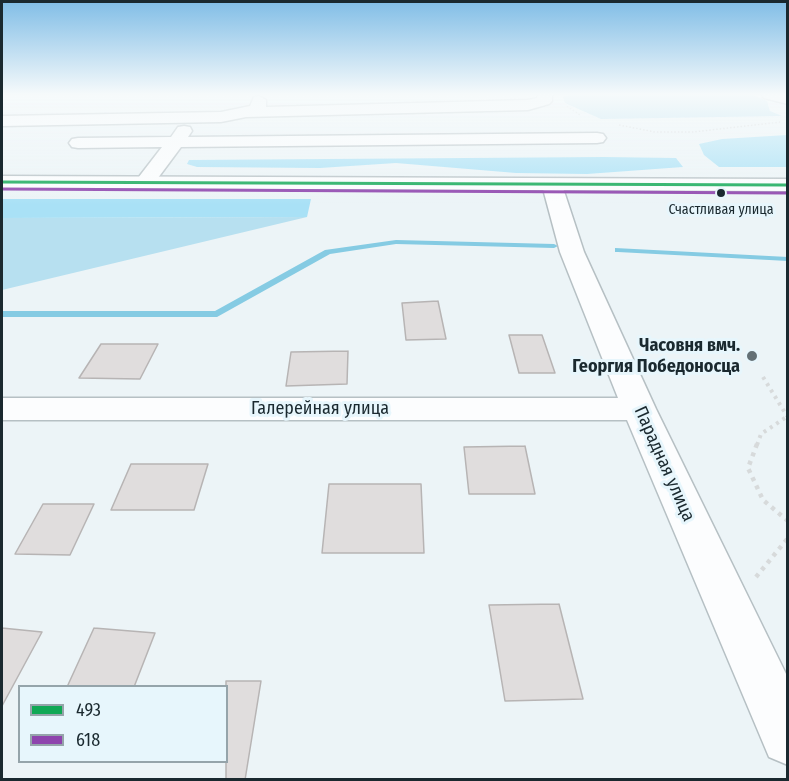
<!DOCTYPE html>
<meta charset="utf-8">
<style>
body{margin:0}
#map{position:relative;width:789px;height:781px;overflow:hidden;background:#ecf4f7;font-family:"Fira Sans Condensed",sans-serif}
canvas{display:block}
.frame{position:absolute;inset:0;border:3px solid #1a292f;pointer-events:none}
.legend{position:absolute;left:18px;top:685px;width:210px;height:78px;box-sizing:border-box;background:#e7f6fc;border:2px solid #95a4aa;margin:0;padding:8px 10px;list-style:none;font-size:18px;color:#1a292f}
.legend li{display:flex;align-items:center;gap:12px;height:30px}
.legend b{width:30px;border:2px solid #95a4aa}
</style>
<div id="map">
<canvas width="789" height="781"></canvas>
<div class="frame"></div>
<ul class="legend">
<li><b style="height:8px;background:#10a855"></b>493</li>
<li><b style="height:8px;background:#8e44ad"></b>618</li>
</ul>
</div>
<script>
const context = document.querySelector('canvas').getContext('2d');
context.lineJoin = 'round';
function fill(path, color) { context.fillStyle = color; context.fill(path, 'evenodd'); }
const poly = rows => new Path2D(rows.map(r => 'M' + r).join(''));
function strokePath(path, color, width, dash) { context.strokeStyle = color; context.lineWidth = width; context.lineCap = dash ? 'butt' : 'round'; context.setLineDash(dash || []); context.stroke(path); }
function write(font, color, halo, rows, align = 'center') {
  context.font = font + ' "Fira Sans Condensed",sans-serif'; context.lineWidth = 6; context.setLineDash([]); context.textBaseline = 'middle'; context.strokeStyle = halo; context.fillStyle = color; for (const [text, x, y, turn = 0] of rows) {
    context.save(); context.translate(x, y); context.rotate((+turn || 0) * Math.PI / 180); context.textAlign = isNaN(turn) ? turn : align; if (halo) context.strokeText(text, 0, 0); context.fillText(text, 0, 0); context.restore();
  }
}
fill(poly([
 [568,95,754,95,767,101,770,111,782,116,601,119,565,103,563,97],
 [307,217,2,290,2,218]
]), '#b7e0f0');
fill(poly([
 [787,135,787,167,719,167,704,155,699,144,722,139],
 [604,157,676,158,683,167,587,174,516,173,396,163,320,168,197,167,187,164,189,160],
 [2,199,311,199,307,217,2,218]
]), '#a9e1f6');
fill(poly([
 [396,240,554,244,558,246,554,248,396,244,330,254,217,317,2,317,2,311,215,311,325,250,396,240],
 [615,248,788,257,788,261,618,252,615,252,615,248]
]), '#85cbe3');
const building = poly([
 [438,301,446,339,406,340,402,303,438,301],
 [509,335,542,335,555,373,519,373,509,335],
 [101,344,158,344,140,379,79,378,101,344],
 [348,351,347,384,286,386,291,352,348,351],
 [525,446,535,494,469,494,464,447,525,446],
 [131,464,208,464,194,510,111,510,131,464],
 [329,484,421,484,424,553,322,553,329,484],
 [43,504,94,504,70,555,15,554,43,504],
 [559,604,583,699,505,701,489,605,559,604],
 [2,628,42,632,2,706,2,628],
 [94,628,155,633,134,687,67,687,94,628],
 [226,681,261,681,245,780,226,780,226,681]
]);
fill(building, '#e0dddd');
strokePath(building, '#b7b4b4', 1.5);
const minor = poly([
 [538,95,552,95,552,101,549,104,528,110,246,117,221,122,2,126,2,116,221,112,250,106,254,97,259,96,266,100,266,107,528,100,537,98,538,95],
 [762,95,788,95,788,104,764,98,762,95],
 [184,126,190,127,192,131,188,137,597,133,603,134,606,138,603,142,597,143,181,147,152,186,145,188,138,186,135,182,162,147,78,148,72,147,69,143,72,139,78,138,171,137,178,127,184,126],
 [552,179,559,181,562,185,584,252,656,409,788,678,788,765,769,757,627,420,2,420,2,398,618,398,560,252,542,185,545,181,552,179]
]);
const major = poly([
 [2,176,788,179,788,191,2,188,2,176]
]);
strokePath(minor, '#b6c0c4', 3);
strokePath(major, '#b6c0c4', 3);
strokePath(poly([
 [567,106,580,115],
 [619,125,655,132,693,132,781,122]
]), '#d7dadb', 1.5, [1.5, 2]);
strokePath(poly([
 [763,377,787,416],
 [757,445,761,434,788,416]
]), '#d7dadb', 4, [3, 4.5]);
strokePath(poly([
 [757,444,748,468,763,500,788,521],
 [756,577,788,538]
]), '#d7dadb', 4.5, [4, 5]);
fill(minor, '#fcfdfe');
fill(major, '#fcfdfe');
strokePath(poly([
 [2,182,788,185]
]), '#10a855', 3);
strokePath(poly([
 [2,189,788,193]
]), '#8e44ad', 3);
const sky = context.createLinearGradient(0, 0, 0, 205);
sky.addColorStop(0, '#80bde6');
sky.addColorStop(0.46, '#f6fafb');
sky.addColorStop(1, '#f6fafb00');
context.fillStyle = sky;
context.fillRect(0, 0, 789, 205);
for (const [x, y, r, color] of [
 [721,193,5,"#1a292f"],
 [752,356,6,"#647075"]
]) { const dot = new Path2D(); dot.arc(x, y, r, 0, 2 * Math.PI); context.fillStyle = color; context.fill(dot); strokePath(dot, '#e7f6fc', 2); }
write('14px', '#1a292f', '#e7f6fc', [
 ["Счастливая улица",721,210]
]);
write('bold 18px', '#1a292f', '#e7f6fc', [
 ["Часовня вмч.",740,346],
 ["Георгия Победоносца",740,367]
], 'right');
write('18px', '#1a292f', '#e7f6fc', [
 ["Галерейная улица",320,409],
 ["Парадная улица",664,464,66]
]);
</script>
